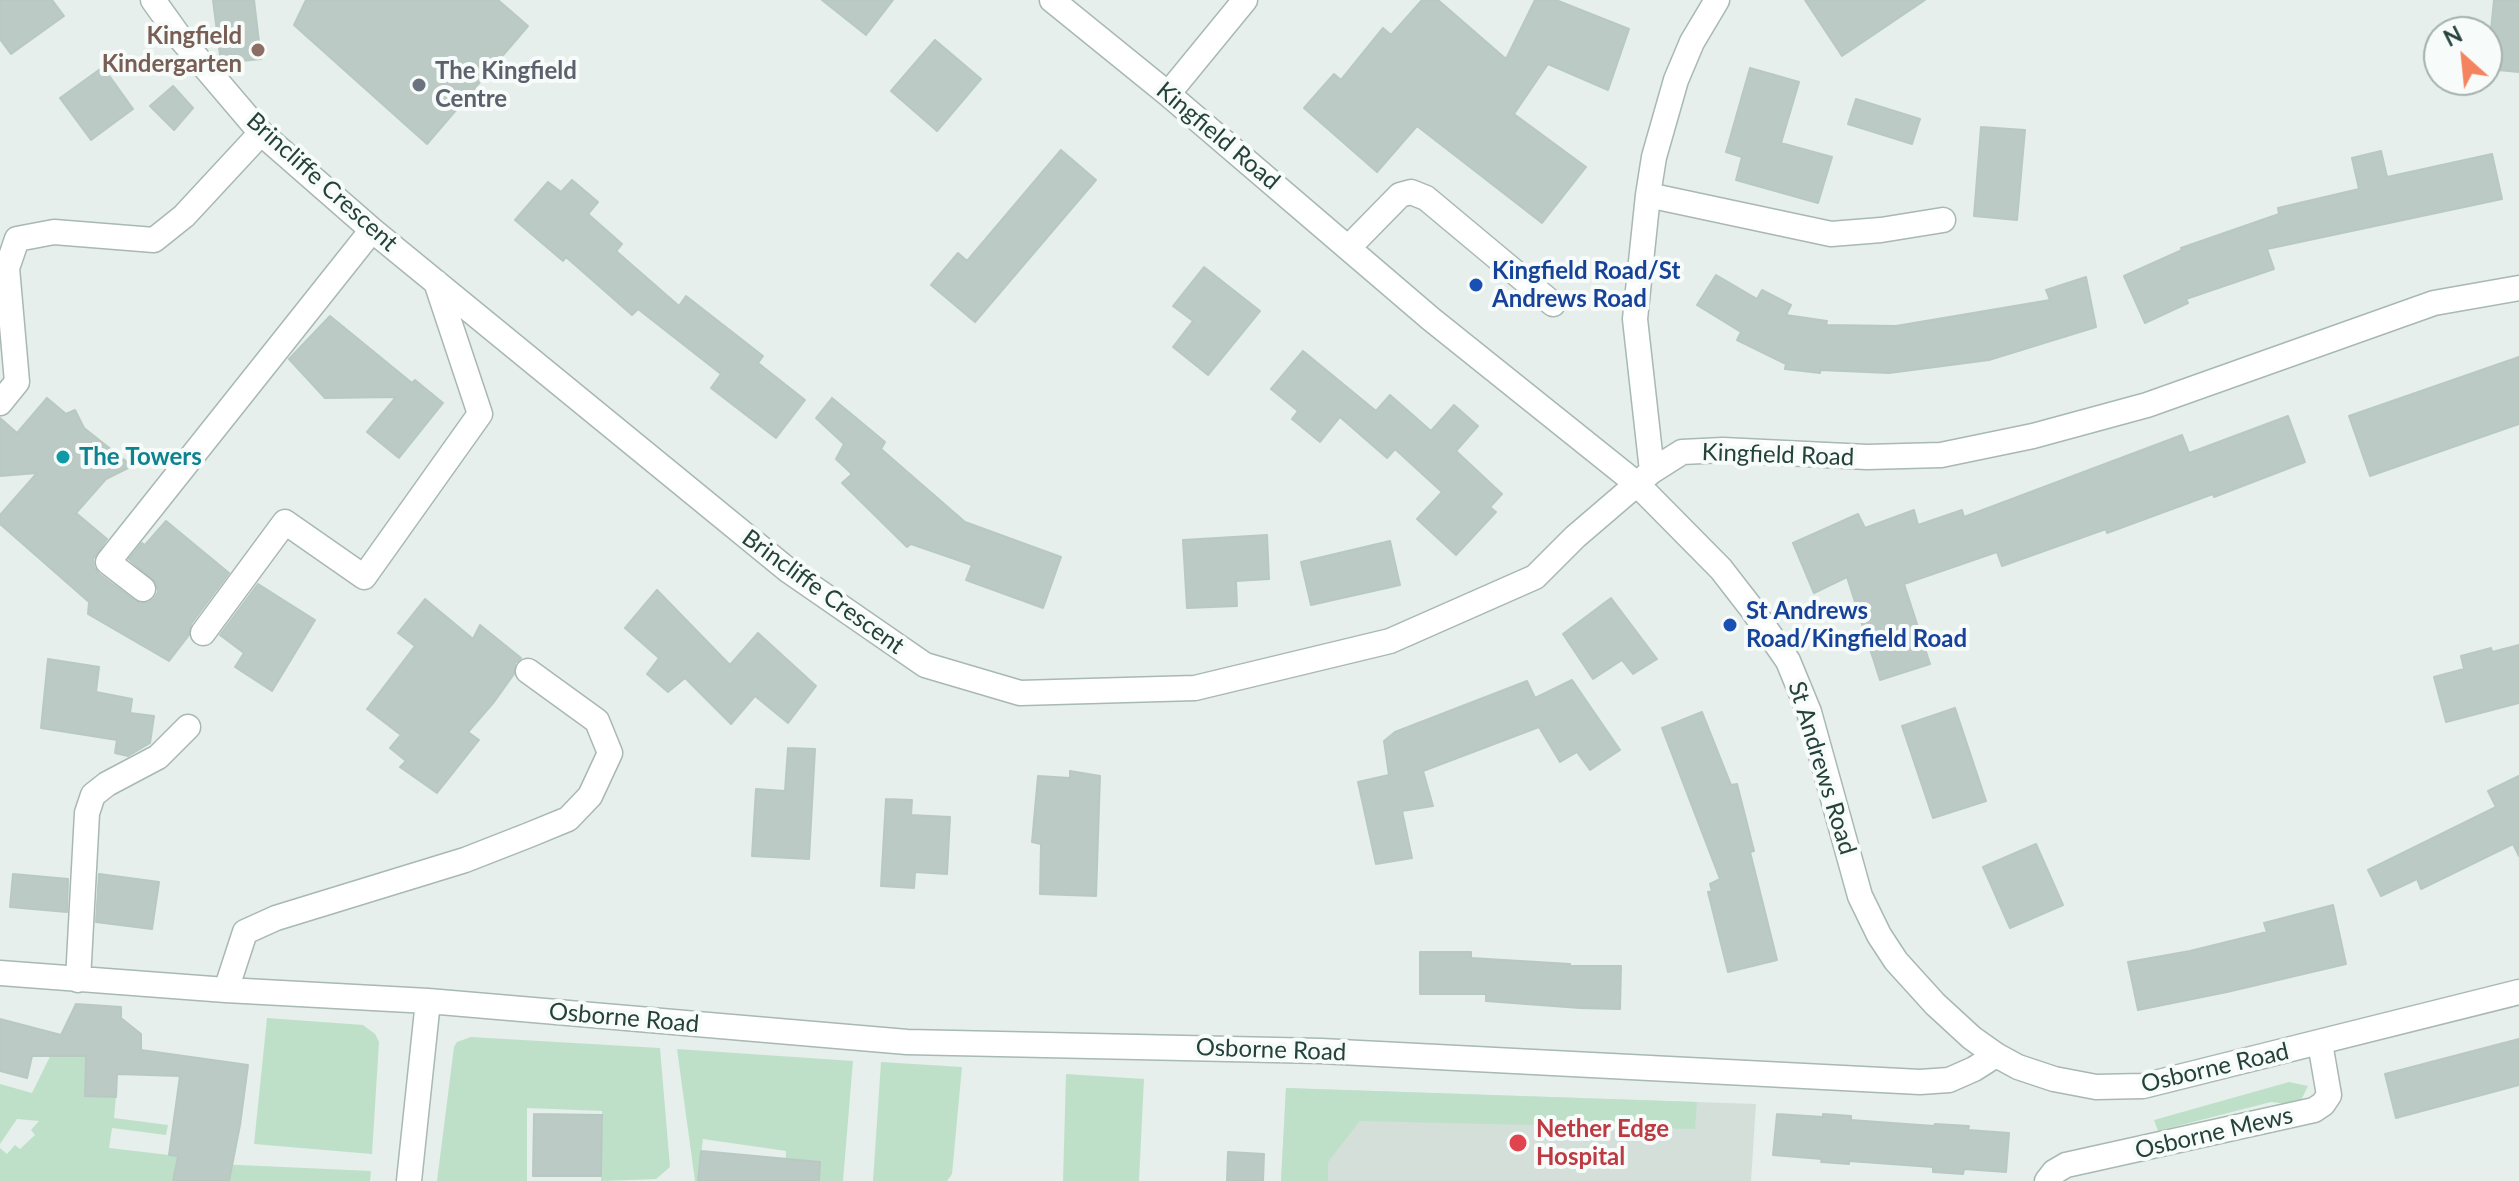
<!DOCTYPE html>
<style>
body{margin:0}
#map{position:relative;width:2519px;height:1181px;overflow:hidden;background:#e6efeb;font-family:Lato,sans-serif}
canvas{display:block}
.north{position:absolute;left:2423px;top:16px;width:80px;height:80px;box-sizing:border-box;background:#f7fbf9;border:2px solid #a3b1ad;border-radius:50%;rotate:333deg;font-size:22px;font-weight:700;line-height:32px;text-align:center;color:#24423a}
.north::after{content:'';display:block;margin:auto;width:28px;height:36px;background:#f4845f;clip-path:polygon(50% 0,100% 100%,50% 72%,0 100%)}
</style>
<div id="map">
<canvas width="2519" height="1181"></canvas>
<div class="north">N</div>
</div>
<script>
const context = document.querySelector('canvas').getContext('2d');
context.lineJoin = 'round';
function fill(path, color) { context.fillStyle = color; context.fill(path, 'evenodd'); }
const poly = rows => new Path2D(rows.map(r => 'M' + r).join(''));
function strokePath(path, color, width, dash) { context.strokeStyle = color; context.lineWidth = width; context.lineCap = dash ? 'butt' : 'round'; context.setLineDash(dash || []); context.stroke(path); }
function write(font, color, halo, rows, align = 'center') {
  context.font = font + ' Lato,sans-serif'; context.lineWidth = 8; context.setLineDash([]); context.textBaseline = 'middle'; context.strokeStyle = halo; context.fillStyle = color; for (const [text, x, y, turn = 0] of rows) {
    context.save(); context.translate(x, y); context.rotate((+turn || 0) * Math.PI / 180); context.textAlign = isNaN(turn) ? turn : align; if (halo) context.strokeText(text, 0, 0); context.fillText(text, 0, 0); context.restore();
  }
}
fill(poly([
 [1286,1088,1756,1104,1751,1181,1281,1181]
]), '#d4dfda');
fill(poly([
 [267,1018,363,1025,375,1034,379,1042,372,1154,254,1144],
 [66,1024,66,1056,86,1056,101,1096,116,1096,114,1118,168,1125,166,1135,112,1128,109,1148,178,1156,173,1181,0,1181,0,1148,7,1154,15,1145,20,1149,35,1135,31,1130,39,1121,17,1119,0,1144,0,1084,32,1093],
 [471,1037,660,1048,670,1167,656,1179,601,1181,602,1111,527,1108,527,1181,437,1181,454,1047,457,1042],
 [677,1049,853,1061,843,1181,785,1181,786,1151,703,1139,698,1181,695,1181],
 [881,1062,962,1067,952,1174,947,1181,873,1181],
 [1066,1074,1144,1079,1139,1181,1063,1181],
 [2289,1082,2308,1086,2301,1100,2288,1104,2271,1102,2158,1131,2154,1120],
 [1286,1088,1697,1102,1695,1129,1360,1121,1328,1162,1328,1181,1281,1181],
 [218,1164,371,1171,370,1181,229,1181,229,1178]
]), '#bfe0c8');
const building = poly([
 [0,0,52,0,64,16,11,54,0,39,0,0],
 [213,0,254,0,261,59,221,63,213,0],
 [306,0,498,0,528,26,427,144,294,25,306,0],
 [822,0,893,0,866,35,822,0],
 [1422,0,1438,0,1506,59,1535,0,1556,0,1629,29,1608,90,1548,64,1514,114,1586,167,1542,223,1417,126,1377,172,1304,108,1334,74,1341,80,1383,28,1391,35,1422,0],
 [1805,0,1925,0,1842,56,1805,0],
 [2494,0,2519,0,2519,72,2487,69,2494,0],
 [935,40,981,79,937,131,891,91,935,40],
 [103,67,133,109,91,140,60,98,103,67],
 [1750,68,1799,82,1781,143,1832,157,1818,203,1736,180,1742,157,1726,152,1750,68],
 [173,86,193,108,174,130,150,106,173,86],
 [1856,99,1920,119,1912,144,1848,124,1856,99],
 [1981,127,2025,130,2017,220,1974,216,1981,127],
 [1061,150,1096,180,975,322,931,285,958,253,967,261,1061,150],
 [2381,151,2387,177,2492,154,2502,199,2267,249,2274,269,2186,299,2188,303,2145,323,2124,276,2182,250,2181,248,2279,214,2278,208,2359,189,2352,158,2381,151],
 [572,180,598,202,588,214,622,244,616,251,679,306,686,296,763,356,758,363,805,400,776,438,711,388,721,374,638,309,632,315,566,257,563,261,515,220,548,182,561,192,572,180],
 [1204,267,1260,311,1208,375,1173,347,1193,321,1173,306,1204,267],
 [1716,275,1757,299,1762,290,1791,305,1786,315,1827,321,1826,325,1896,326,2050,300,2046,290,2086,277,2096,327,1989,360,1889,373,1820,370,1820,373,1785,369,1786,364,1737,340,1741,332,1697,305,1716,275],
 [330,316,412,383,415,380,443,403,399,458,367,432,396,397,325,398,289,359,330,316],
 [1303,351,1376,411,1390,395,1431,431,1454,405,1478,426,1456,451,1502,494,1490,507,1496,512,1456,555,1417,519,1442,492,1395,449,1387,458,1340,417,1320,442,1292,419,1298,411,1271,389,1303,351],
 [2519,357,2519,424,2370,476,2349,416,2519,357],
 [47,398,66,414,75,410,84,428,132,466,106,479,76,513,107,539,93,559,94,567,99,574,135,601,148,603,154,599,158,592,156,583,129,559,142,543,145,545,166,521,229,573,191,624,189,635,169,661,88,614,89,602,0,524,0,515,37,473,0,476,0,418,17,433,47,398],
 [832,398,885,442,881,449,965,522,1061,557,1043,608,966,580,972,565,911,544,907,547,842,483,852,474,836,459,844,444,816,418,832,398],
 [2288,416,2305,462,2214,497,2213,494,2107,533,2106,529,2002,566,1997,552,1904,584,1930,664,1880,680,1847,577,1814,593,1793,543,1858,514,1865,528,1914,510,1918,525,1962,510,1964,517,2182,435,2189,453,2288,416],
 [1267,535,1269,579,1236,581,1237,606,1187,608,1183,540,1267,535],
 [1390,541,1400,585,1311,605,1301,562,1390,541],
 [258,584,315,620,272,691,235,667,244,653,220,635,258,584],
 [657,590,730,665,758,633,816,686,788,723,755,696,731,724,685,678,668,692,647,674,659,658,625,628,657,590],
 [1611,598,1657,659,1633,674,1622,660,1593,679,1563,634,1611,598],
 [425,599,473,639,480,625,521,658,515,663,514,674,494,702,468,732,479,740,437,793,400,767,406,761,390,748,401,735,367,709,415,646,398,633,425,599],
 [2519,645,2519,703,2446,722,2434,677,2464,669,2461,656,2491,648,2492,652,2519,645],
 [48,659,99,667,96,692,132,699,130,713,154,716,150,743,128,756,115,753,117,740,41,728,48,659],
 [1572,680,1620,750,1590,770,1577,752,1560,762,1539,727,1423,771,1433,806,1402,811,1412,858,1376,864,1358,782,1389,775,1384,741,1395,732,1527,681,1535,698,1572,680],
 [1955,708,1986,801,1933,818,1902,726,1955,708],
 [1702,712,1731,785,1737,784,1754,851,1750,852,1777,960,1728,972,1708,892,1712,891,1710,884,1720,879,1662,728,1702,712],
 [788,748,815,749,809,859,752,856,756,789,785,791,788,748],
 [1070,771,1100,776,1096,896,1040,894,1041,844,1032,842,1038,776,1070,778,1070,771],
 [2519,776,2519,856,2513,844,2421,889,2417,879,2381,896,2368,870,2496,807,2488,791,2519,776],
 [886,799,912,800,911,815,950,817,947,874,915,872,914,888,881,886,886,799],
 [2036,844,2063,905,2010,928,1983,867,2036,844],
 [13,874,68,879,67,912,10,907,13,874],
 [99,874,159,882,152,929,96,922,99,874],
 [2333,905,2346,964,2227,992,2138,1010,2128,962,2190,951,2267,932,2264,923,2333,905],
 [1420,952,1471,952,1471,958,1570,964,1570,966,1621,966,1620,1009,1580,1008,1486,1001,1486,994,1420,994,1420,952],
 [76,1004,121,1007,121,1018,141,1034,141,1050,248,1065,240,1125,229,1181,173,1181,178,1156,169,1155,180,1076,117,1074,116,1097,85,1096,86,1056,32,1056,27,1078,0,1071,0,1019,61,1035,76,1004],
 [2519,1039,2519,1085,2396,1118,2385,1074,2519,1039],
 [534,1114,602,1115,601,1176,533,1176,534,1114],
 [1777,1114,1823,1117,1823,1114,1851,1116,1851,1120,1934,1126,1935,1124,1969,1126,1968,1130,2009,1133,2006,1172,1964,1169,1963,1174,1933,1172,1933,1167,1849,1161,1849,1164,1821,1162,1822,1159,1773,1155,1777,1114],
 [701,1151,820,1162,819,1181,698,1181,701,1151],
 [1228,1152,1264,1154,1263,1181,1227,1181,1228,1152]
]);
fill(building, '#bbcac4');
strokePath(building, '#b8c9c2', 2);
const minor = poly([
 [153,0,181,39,261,133,372,230,789,571,925,665,1020,693,1195,688,1390,641,1535,577,1575,537,1652,471,1682,452,1723,450,1867,457,1941,455,2033,436,2147,405,2434,303,2519,288],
 [1052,0,1168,94,1431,319,1637,484,1721,569,1752,609,1788,661,1809,712,1860,896,1879,935,1896,961,1935,1004,1972,1038,1996,1055,2018,1067,2054,1079,2096,1087,2143,1086,2519,992],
 [1168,94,1245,0],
 [1648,195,1831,234,1881,230,1943,220],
 [1349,247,1400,195,1411,192,1426,198,1553,304],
 [0,403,17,382,7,268,17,239,54,232,154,240,184,216,261,133],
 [1652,471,1635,319,1648,195,1654,157,1676,80,1692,42,1717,0],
 [143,589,108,562,372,230],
 [203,633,285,522,364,577,480,414,436,282],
 [0,973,226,990,428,1001,907,1042,1321,1051,1920,1082,1949,1080,1974,1069,1996,1055],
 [78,980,87,813,93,795,107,784,158,757,188,727],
 [226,990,245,932,276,918,465,860,529,835,568,819,590,796,610,753,597,721,528,671],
 [409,1181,428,1001],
 [2047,1181,2054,1172,2066,1165,2314,1110,2323,1104,2329,1095,2320,1043]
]);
strokePath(minor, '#a8b8b2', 27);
strokePath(minor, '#fff', 24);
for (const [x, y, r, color] of [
 [258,50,8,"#8d6e63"],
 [419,85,8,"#6b7280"],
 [1476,285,8,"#1a4fb4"],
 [63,457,8,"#0f9aa8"],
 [1730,625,8,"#1a4fb4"],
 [1518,1143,10,"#e0444e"]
]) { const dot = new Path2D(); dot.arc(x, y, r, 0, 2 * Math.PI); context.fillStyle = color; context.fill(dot); strokePath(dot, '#f7fbf9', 3); }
write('bold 24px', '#785e54', '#f7fbf9', [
 ["Kingfield",242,36],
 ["Kindergarten",242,64]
], 'right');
write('bold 24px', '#5b616d', '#f7fbf9', [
 ["The Kingfield",435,71],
 ["Centre",435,99]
], 'left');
write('24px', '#24423a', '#f7fbf9', [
 ["Kingfield Road",1218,136,40],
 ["Brincliffe Crescent",322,182,42],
 ["Kingfield Road",1778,455,2],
 ["Brincliffe Crescent",823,592,36],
 ["St Andrews Road",1822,768,73],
 ["Osborne Road",624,1018,5],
 ["Osborne Road",1271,1050,2],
 ["Osborne Road",2215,1068,-13],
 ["Osborne Mews",2214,1133,-13]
]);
write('bold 24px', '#164399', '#f7fbf9', [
 ["Kingfield Road/St",1492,271],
 ["Andrews Road",1492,299],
 ["St Andrews",1746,611],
 ["Road/Kingfield Road",1746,639]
], 'left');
write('bold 24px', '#0d838f', '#f7fbf9', [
 ["The Towers",79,457]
], 'left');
write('bold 24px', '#be3a42', '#f7fbf9', [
 ["Nether Edge",1536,1129],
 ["Hospital",1536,1157]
], 'left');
</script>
